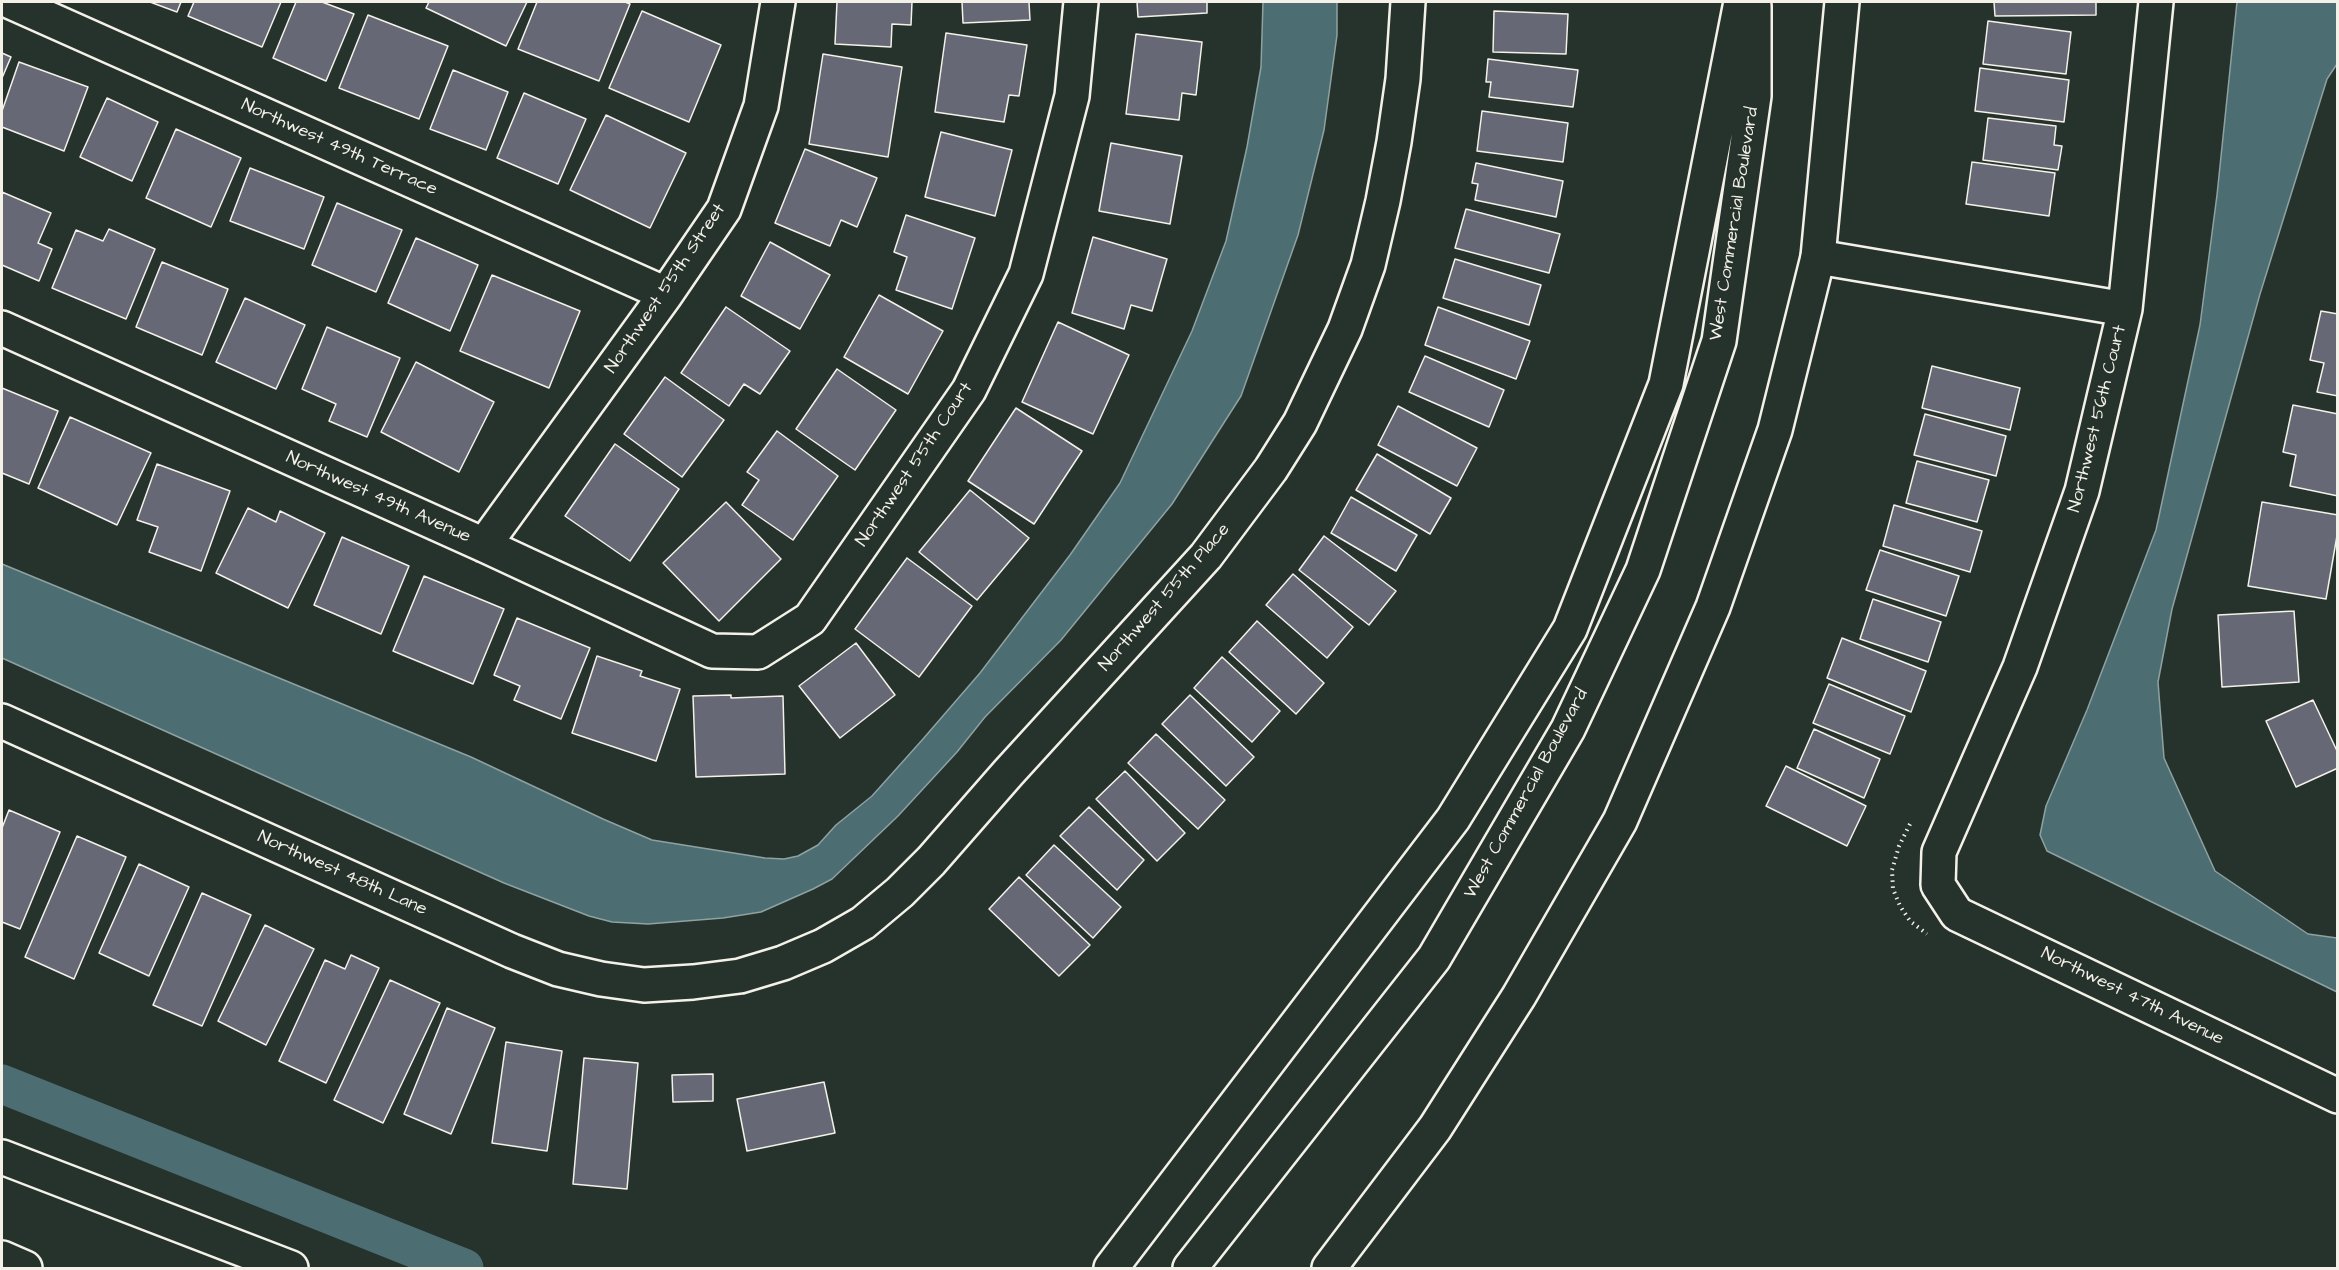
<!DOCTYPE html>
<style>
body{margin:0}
#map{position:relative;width:2339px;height:1270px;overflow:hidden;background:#26332d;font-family:"Architects Daughter",sans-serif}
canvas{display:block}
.frame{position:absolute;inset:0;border:3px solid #f4f1e8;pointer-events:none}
</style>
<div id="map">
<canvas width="2339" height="1270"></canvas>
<div class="frame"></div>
</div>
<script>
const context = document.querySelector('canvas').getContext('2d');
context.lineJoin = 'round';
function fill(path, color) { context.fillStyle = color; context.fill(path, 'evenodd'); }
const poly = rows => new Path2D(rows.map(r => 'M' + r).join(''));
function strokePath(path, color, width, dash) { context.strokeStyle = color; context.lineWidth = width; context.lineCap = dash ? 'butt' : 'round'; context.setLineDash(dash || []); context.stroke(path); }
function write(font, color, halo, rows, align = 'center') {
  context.font = font + ' "Architects Daughter",sans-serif'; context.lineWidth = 4.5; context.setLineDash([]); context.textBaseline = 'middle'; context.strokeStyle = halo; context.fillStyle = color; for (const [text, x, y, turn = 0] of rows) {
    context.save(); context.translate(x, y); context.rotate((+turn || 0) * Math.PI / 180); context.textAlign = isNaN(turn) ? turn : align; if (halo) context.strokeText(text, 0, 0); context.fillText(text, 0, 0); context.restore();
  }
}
const water = poly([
 [1263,2,1337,2,1337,35,1324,130,1298,235,1241,396,1172,504,1061,640,985,717,957,752,898,816,832,879,813,889,761,912,723,918,648,924,612,922,589,916,504,883,2,658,2,564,471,757,603,819,652,840,765,858,784,859,798,856,818,845,836,825,872,796,923,739,980,673,1070,555,1120,483,1192,331,1226,241,1247,147,1261,67,1263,2],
 [2237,2,2337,2,2337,64,2327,79,2260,294,2172,609,2158,682,2164,758,2215,871,2308,934,2337,938,2337,992,2047,851,2040,835,2046,806,2087,710,2156,530,2200,325,2217,195,2237,2]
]);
fill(water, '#4c6e72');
strokePath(water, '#8fa2a1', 1.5);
strokePath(poly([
 [2,1084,464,1268]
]), '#4c6e72', 39);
const building = poly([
 [150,2,181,2,177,12,150,2],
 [194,2,281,2,262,47,188,16,194,2],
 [296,2,322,2,354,14,326,81,273,58,296,2],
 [429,2,527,2,506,46,426,8,429,2],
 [537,2,625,2,630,4,599,81,518,49,537,2],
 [837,2,912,2,911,25,892,24,891,47,835,44,837,2],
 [962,2,1029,2,1030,20,963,23,962,2],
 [1137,2,1207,2,1207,13,1138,17,1137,2],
 [1994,2,2096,2,2096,15,1995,16,1994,2],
 [642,11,721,45,689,122,609,88,642,11],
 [1494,11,1568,14,1566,54,1493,52,1494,11],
 [368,15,448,46,419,119,339,88,368,15],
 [1988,21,2071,32,2066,74,1983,64,1988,21],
 [946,33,1027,45,1019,96,1009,95,1004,122,935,112,946,33],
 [1136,34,1202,42,1196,95,1182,93,1179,120,1126,114,1136,34],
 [2,53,11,57,2,78,2,53],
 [823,54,902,67,888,157,809,144,823,54],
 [1488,59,1578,70,1573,107,1489,97,1491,82,1486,82,1488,59],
 [19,62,88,87,64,151,2,127,2,111,19,62],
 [1980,68,2069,80,2064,122,1975,111,1980,68],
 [453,70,508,92,486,150,430,129,453,70],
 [524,93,586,119,558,184,497,158,524,93],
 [107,98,158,122,132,181,80,157,107,98],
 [1482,111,1568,123,1563,162,1477,151,1482,111],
 [606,115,686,153,650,228,570,190,606,115],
 [1988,118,2056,126,2054,145,2062,146,2058,170,1983,160,1988,118],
 [176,129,241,158,211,227,146,198,176,129],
 [941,132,1012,150,995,216,925,197,941,132],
 [1111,143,1182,156,1170,224,1099,211,1111,143],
 [805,149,877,178,857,227,841,220,830,246,775,223,805,149],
 [1972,162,2055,173,2049,216,1966,204,1972,162],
 [1476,163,1563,181,1556,217,1475,200,1478,184,1472,183,1476,163],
 [250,168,324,197,304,249,230,221,250,168],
 [2,192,51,213,38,243,52,249,39,281,2,265,2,192],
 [337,203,402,230,376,292,312,265,337,203],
 [1466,209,1560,234,1549,273,1455,248,1466,209],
 [906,215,975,238,952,309,896,290,907,257,894,252,906,215],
 [109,229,155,249,126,319,52,288,76,230,103,241,109,229],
 [1093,237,1167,259,1152,311,1131,305,1124,329,1072,313,1093,237],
 [416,238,478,265,450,331,388,303,416,238],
 [770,242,830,275,800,329,741,296,770,242],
 [1455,259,1541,285,1529,325,1443,298,1455,259],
 [162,262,228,289,202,355,136,327,162,262],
 [492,275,580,311,549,388,460,351,492,275],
 [879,295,943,331,908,394,844,357,879,295],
 [245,298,305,325,276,389,216,362,245,298],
 [726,307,790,351,760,394,744,384,729,406,681,373,726,307],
 [1438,307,1530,341,1516,379,1425,345,1438,307],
 [2321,311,2338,314,2338,396,2317,392,2324,363,2310,360,2321,311],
 [1058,322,1129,355,1093,434,1022,402,1058,322],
 [327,327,400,358,367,437,329,421,336,404,302,389,327,327],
 [1425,356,1504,390,1489,427,1409,392,1425,356],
 [416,362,494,402,459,472,381,432,416,362],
 [1932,366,2020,388,2010,430,1922,408,1932,366],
 [837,369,896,410,855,470,796,429,837,369],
 [665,377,724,420,682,477,624,434,665,377],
 [2,388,58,411,29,484,2,473,2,388],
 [2293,405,2338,414,2338,496,2290,486,2296,455,2283,452,2293,405],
 [1398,406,1477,448,1457,486,1378,445,1398,406],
 [1016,408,1082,451,1034,524,968,481,1016,408],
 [1925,414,2006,436,1996,476,1914,455,1925,414],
 [70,417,151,453,117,525,38,488,70,417],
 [777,431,838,476,793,540,742,505,759,480,747,472,777,431],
 [615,444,679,489,630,561,565,516,615,444],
 [1377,454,1451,498,1430,534,1356,490,1377,454],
 [1917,461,1989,480,1977,522,1906,503,1917,461],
 [157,464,230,491,201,571,149,552,158,527,137,520,157,464],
 [970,490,1029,538,977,600,919,552,970,490],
 [1351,497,1417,535,1396,571,1331,533,1351,497],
 [726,502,781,559,719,621,663,563,726,502],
 [2262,502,2338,515,2338,530,2326,599,2248,586,2262,502],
 [1894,505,1982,531,1970,572,1883,546,1894,505],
 [248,508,276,522,280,511,325,533,288,608,216,573,248,508],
 [1324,536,1396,591,1369,625,1299,570,1324,536],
 [342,537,409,566,381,634,314,605,342,537],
 [1880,550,1959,576,1946,616,1866,590,1880,550],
 [907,558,972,606,919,677,855,629,907,558],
 [1293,574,1353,627,1327,658,1266,605,1293,574],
 [424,576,504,609,473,684,393,651,424,576],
 [1873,599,1941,622,1928,662,1860,639,1873,599],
 [2294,611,2299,682,2222,687,2218,615,2294,611],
 [517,618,590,648,561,719,514,700,520,686,494,675,517,618],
 [1257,621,1324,683,1296,714,1229,652,1257,621],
 [1842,638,1926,671,1911,712,1827,678,1842,638],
 [856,643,895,695,840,738,799,686,856,643],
 [597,656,642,671,640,676,680,689,656,761,572,733,597,656],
 [1222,657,1280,711,1252,742,1194,688,1222,657],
 [1829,684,1905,716,1890,754,1813,723,1829,684],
 [731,695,731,698,783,696,785,774,696,777,693,696,731,695],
 [1190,695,1254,757,1226,786,1162,724,1190,695],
 [2313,700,2338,753,2338,768,2296,787,2266,721,2313,700],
 [1814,729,1880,759,1864,798,1797,768,1814,729],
 [1156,734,1225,800,1198,829,1128,763,1156,734],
 [1786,766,1866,806,1847,846,1766,806,1786,766],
 [1125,771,1185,833,1157,861,1096,799,1125,771],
 [1089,807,1144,860,1117,890,1060,836,1089,807],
 [9,810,60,832,20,929,2,922,2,828,9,810],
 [77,836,126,857,74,979,25,957,77,836],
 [1054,845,1121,907,1093,938,1026,875,1054,845],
 [139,864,189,887,149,976,99,953,139,864],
 [1019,877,1090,945,1059,976,989,909,1019,877],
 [202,893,251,915,202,1026,153,1005,202,893],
 [265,925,314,949,266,1045,218,1021,265,925],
 [351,955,379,968,326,1083,279,1061,325,960,345,969,351,955],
 [390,980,440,1003,383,1123,334,1100,390,980],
 [447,1008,495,1028,451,1134,404,1114,447,1008],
 [506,1042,562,1051,547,1151,492,1143,506,1042],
 [584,1058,638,1063,627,1189,573,1184,584,1058],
 [713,1074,713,1101,673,1102,672,1075,713,1074],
 [824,1082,835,1133,747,1151,737,1099,824,1082]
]);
fill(building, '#676875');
strokePath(building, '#f4f1e8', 1.5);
const minor = poly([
 [11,2,666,294],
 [2156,2,2125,309,2082,491,2020,667,1939,852,1938,885,1957,914,2338,1096],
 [1818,257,2125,309],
 [2,328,484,545,712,651,758,652,810,619,969,390,1026,274,1072,96,1081,2],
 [484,545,666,294,724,209,761,106,778,2],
 [2,721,512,951,558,969,601,979,644,985,693,982,740,976,783,963,823,946,863,923,900,892,931,861,1008,773,1206,556,1271,469,1300,423,1345,329,1368,265,1383,201,1394,142,1403,79,1408,2]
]);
const highway = poly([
 [2,1157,291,1268],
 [2,1258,25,1268],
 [1111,1268,1453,819,1570,629,1666,384,1741,2],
 [1190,1268,1434,958,1568,729,1643,570,1719,341,1754,96,1754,6],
 [1329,1268,1435,1128,1519,996,1620,821,1713,607,1775,430,1818,257,1842,2]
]);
strokePath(minor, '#f4f1e8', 38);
strokePath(highway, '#f4f1e8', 38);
strokePath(poly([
 [1910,824,1899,846,1892,870,1893,889,1900,906,1910,921,1927,934]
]), '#f4f1e8', 4, [1.5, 4.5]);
strokePath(minor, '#26332d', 33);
strokePath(highway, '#26332d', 33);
write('18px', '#f4f1e8', '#26332d', [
 ["Northwest 49th Terrace",339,148,24],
 ["West Commercial Boulevard",1735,224,-81],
 ["Northwest 55th Street",666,289,-56],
 ["Northwest 56th Court",2098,419,-76],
 ["Northwest 55th Court",915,465,-56],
 ["Northwest 49th Avenue",378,498,24],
 ["Northwest 55th Place",1165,598,-49],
 ["West Commercial Boulevard",1527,794,-61],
 ["Northwest 48th Lane",342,874,24],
 ["Northwest 47th Avenue",2132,997,26]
]);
</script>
